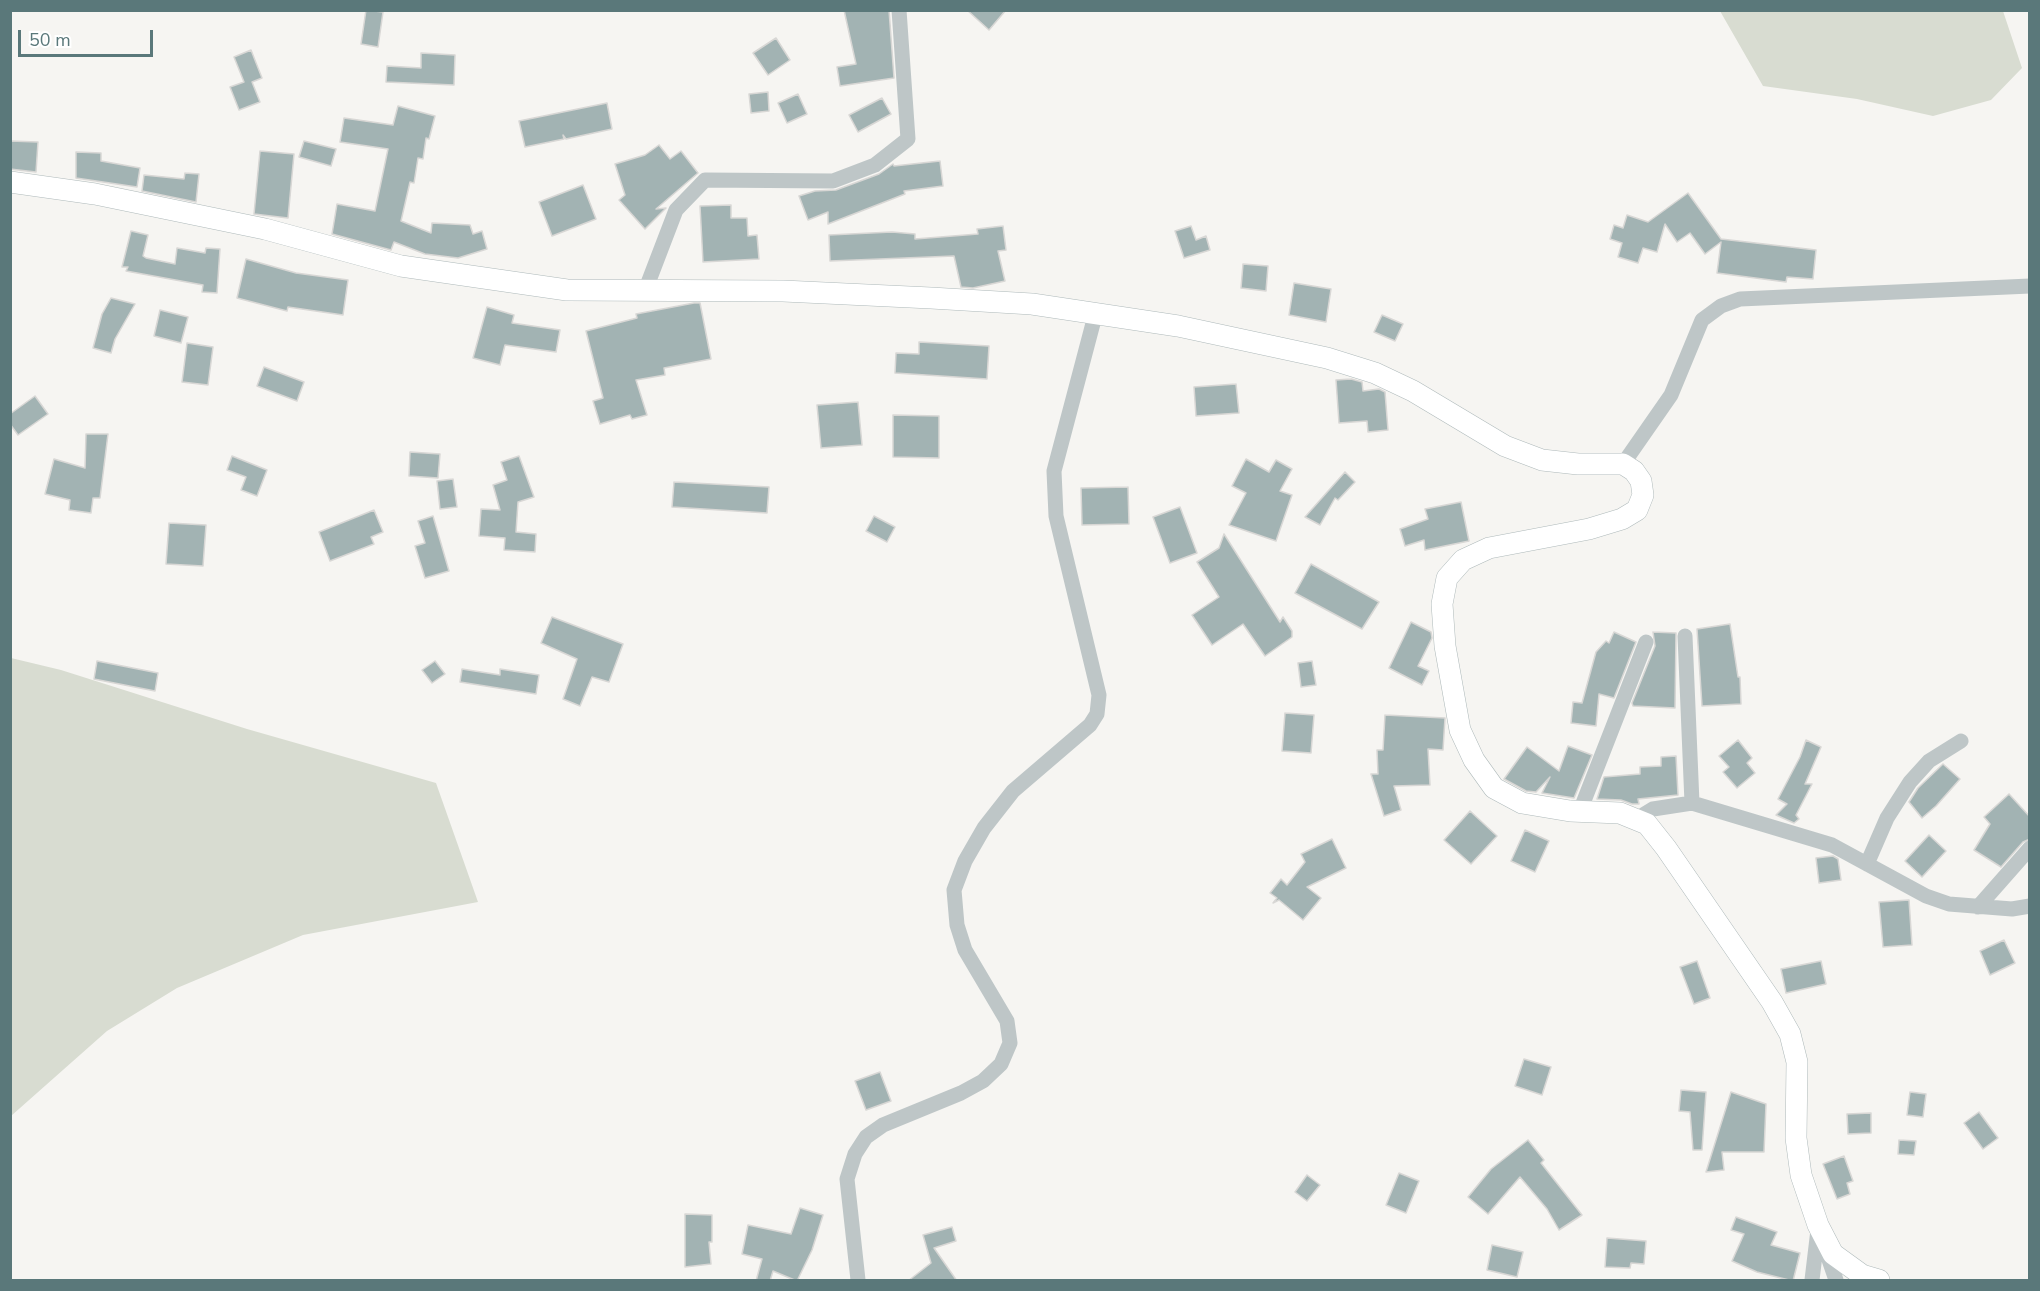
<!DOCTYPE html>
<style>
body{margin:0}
#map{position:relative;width:2040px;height:1291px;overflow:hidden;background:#f6f5f2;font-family:"Nunito Sans",sans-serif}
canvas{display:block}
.frame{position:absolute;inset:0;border:12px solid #5a787a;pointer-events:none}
.scale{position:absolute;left:18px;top:30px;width:135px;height:27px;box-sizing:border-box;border:3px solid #5a787a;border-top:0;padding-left:8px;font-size:18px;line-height:21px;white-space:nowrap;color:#5a787a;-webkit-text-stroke:4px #fff;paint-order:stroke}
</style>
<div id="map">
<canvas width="2040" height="1291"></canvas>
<div class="frame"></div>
<div class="scale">50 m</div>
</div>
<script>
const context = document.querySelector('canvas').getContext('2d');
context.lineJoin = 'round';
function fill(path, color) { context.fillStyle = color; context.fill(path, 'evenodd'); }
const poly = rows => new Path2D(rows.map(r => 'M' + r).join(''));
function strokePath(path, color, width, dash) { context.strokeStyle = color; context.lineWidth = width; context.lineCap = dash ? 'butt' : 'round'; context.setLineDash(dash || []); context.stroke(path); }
fill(poly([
 [1720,11,2003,11,2022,68,1991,100,1933,116,1857,99,1763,86],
 [11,658,61,670,247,729,436,783,478,902,303,935,177,988,107,1031,11,1116]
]), '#d8dcd1');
const building = poly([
 [366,10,383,12,378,47,361,44,366,10],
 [844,10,889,10,894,78,840,86,837,67,856,64,844,10],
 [967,10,1006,10,989,30,967,10],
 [776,38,790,60,768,75,753,53,776,38],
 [251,50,262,78,252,82,260,102,239,110,230,87,244,82,234,57,251,50],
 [421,53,455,55,454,85,386,82,387,66,421,68,421,53],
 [768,92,769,111,751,113,749,94,768,92],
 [798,94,807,114,787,123,778,103,798,94],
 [882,98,891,114,858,132,849,115,882,98],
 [607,103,612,129,566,139,563,135,564,139,525,147,519,121,607,103],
 [398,106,435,116,429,139,426,138,423,159,418,158,414,183,410,182,401,221,431,233,432,223,470,225,473,234,482,231,487,249,458,258,425,254,394,242,391,250,332,234,337,204,375,211,388,149,340,142,344,118,393,125,398,106],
 [10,141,38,142,36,172,10,169,10,141],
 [304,141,336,149,331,166,299,157,304,141],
 [659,145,670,159,681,151,698,173,656,209,666,208,645,229,619,200,625,195,615,164,645,155,659,145],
 [260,151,294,154,288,218,254,214,260,151],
 [76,152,101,153,101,161,140,168,137,187,76,178,76,152],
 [940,161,943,186,904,191,905,194,828,224,828,212,808,220,799,196,815,191,836,190,879,174,893,164,894,166,940,161],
 [185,173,199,174,196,202,142,191,144,175,184,179,185,173],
 [583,185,596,219,552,236,539,202,583,185],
 [1688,193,1721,239,1816,250,1813,279,1787,277,1786,282,1717,273,1721,242,1705,254,1690,233,1677,242,1665,224,1657,252,1643,248,1638,263,1618,257,1622,243,1610,239,1614,225,1623,228,1627,215,1648,222,1688,193],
 [731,205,731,218,747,218,748,236,757,235,759,259,703,262,700,206,731,205],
 [1003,226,1006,250,998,251,1005,281,973,288,961,287,954,256,830,261,829,235,892,232,915,234,915,239,978,234,977,229,1003,226],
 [1191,226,1196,240,1206,236,1210,250,1184,258,1175,231,1191,226],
 [131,231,148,235,143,256,146,258,175,264,177,248,205,253,206,248,220,249,217,293,202,292,203,285,126,271,128,267,122,267,131,231],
 [246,259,296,273,348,280,343,315,288,307,287,311,237,298,246,259],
 [1243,264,1268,266,1266,291,1241,288,1243,264],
 [1294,283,1331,289,1326,322,1289,315,1294,283],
 [111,298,135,304,115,339,111,353,93,348,102,314,111,298],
 [694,303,700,303,711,359,664,368,665,375,636,380,647,415,632,419,630,415,600,424,593,401,603,398,586,331,637,318,636,314,694,303],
 [487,307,514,315,512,323,560,330,556,352,505,345,500,365,473,358,487,307],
 [160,310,188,317,181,343,154,336,160,310],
 [1382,315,1403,324,1395,341,1374,332,1382,315],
 [919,342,989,346,987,379,895,373,896,353,919,354,919,342],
 [187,343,213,347,208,385,182,382,187,343],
 [264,367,304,382,297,401,257,386,264,367],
 [1351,379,1362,382,1363,391,1379,389,1385,392,1388,430,1368,432,1367,421,1339,423,1336,380,1351,379],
 [1236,384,1239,413,1196,416,1194,387,1236,384],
 [35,396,48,414,18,435,10,424,10,414,35,396],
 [858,402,862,445,821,448,817,405,858,402],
 [893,415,939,416,939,458,893,457,893,415],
 [86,434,108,434,100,498,93,498,91,513,69,510,70,500,45,494,54,459,85,468,86,434],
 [410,452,440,454,438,478,409,476,410,452],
 [232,456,267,470,257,496,241,490,246,477,227,470,232,456],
 [519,456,534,497,518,502,516,532,536,534,535,552,504,550,505,538,479,536,481,509,500,510,493,485,507,480,501,462,519,456],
 [1246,459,1269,472,1276,460,1292,469,1280,491,1292,495,1276,541,1229,525,1246,493,1232,486,1246,459],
 [1345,472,1355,482,1338,500,1335,498,1320,525,1305,517,1345,472],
 [453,479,457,507,440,509,437,481,453,479],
 [674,482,769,487,767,513,672,507,674,482],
 [1128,487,1129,524,1082,525,1081,488,1128,487],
 [1461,502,1469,541,1425,550,1424,540,1405,546,1400,529,1428,519,1425,509,1461,502],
 [1180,507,1197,553,1170,563,1153,517,1180,507],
 [374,510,383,532,371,537,374,544,330,561,319,532,374,510],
 [433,516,449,571,425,578,415,546,425,543,418,521,433,516],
 [874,516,895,527,887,542,866,531,874,516],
 [169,523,206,525,203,566,166,564,169,523],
 [1224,534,1280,622,1283,617,1292,631,1292,637,1265,656,1243,624,1212,645,1192,615,1219,597,1197,562,1219,548,1224,534],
 [1311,564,1379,602,1362,629,1295,593,1311,564],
 [552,617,623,644,609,682,592,677,580,706,563,699,577,659,541,643,552,617],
 [1411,622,1431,632,1432,638,1418,666,1429,671,1422,685,1389,668,1411,622],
 [1730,624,1738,677,1740,677,1741,704,1702,706,1697,629,1730,624],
 [1614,632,1636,642,1614,698,1599,694,1596,726,1571,723,1573,702,1582,703,1596,652,1606,641,1609,643,1614,632],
 [1653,632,1676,633,1675,708,1633,706,1632,703,1655,646,1653,632],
 [97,661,158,673,155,691,94,679,97,661],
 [435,661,445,674,432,683,422,670,435,661],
 [1312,661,1316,685,1301,687,1298,663,1312,661],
 [462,669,500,675,500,669,539,675,536,694,460,682,462,669],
 [1285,713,1314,715,1311,753,1282,751,1285,713],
 [1385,715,1445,718,1443,750,1428,749,1430,785,1394,786,1401,810,1384,816,1371,774,1378,774,1377,750,1383,750,1385,715],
 [1738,740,1752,758,1747,763,1755,773,1737,788,1723,772,1729,767,1719,756,1738,740],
 [1806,740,1821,747,1805,784,1812,784,1796,815,1799,819,1794,823,1776,815,1787,804,1778,799,1800,757,1806,740],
 [1568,746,1592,755,1574,798,1542,793,1550,777,1536,792,1526,791,1504,779,1527,747,1559,771,1568,746],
 [1676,756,1678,795,1638,799,1639,804,1632,804,1621,800,1597,799,1604,777,1640,774,1640,767,1661,766,1661,757,1676,756],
 [1943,764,1960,779,1936,806,1922,818,1909,802,1918,788,1943,764],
 [2009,794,2030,817,2030,839,2023,842,2001,867,1974,850,1990,824,1984,817,2009,794],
 [1470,811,1497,836,1471,864,1444,840,1470,811],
 [1525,830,1549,841,1535,872,1511,861,1525,830],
 [1929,835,1946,851,1922,877,1905,861,1929,835],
 [1332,839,1346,868,1307,887,1321,898,1303,920,1279,900,1273,903,1277,898,1270,893,1281,879,1287,885,1305,862,1301,854,1332,839],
 [1833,856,1838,859,1841,880,1819,883,1816,858,1833,856],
 [1909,900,1912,945,1883,947,1879,902,1909,900],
 [2004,940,2015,963,1990,975,1980,951,2004,940],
 [1697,961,1710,998,1694,1004,1680,967,1697,961],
 [1821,961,1826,984,1786,993,1781,969,1821,961],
 [1524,1059,1551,1067,1542,1095,1515,1086,1524,1059],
 [880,1072,891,1101,866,1110,855,1081,880,1072],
 [1681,1090,1706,1092,1702,1150,1693,1150,1690,1112,1679,1111,1681,1090],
 [1731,1092,1766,1104,1764,1152,1722,1152,1724,1170,1706,1172,1731,1092],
 [1910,1092,1926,1094,1923,1117,1907,1115,1910,1092],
 [1979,1112,1998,1138,1983,1149,1964,1123,1979,1112],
 [1871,1113,1871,1133,1848,1134,1847,1114,1871,1113],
 [1528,1140,1544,1160,1541,1163,1582,1215,1559,1230,1547,1209,1520,1177,1488,1214,1468,1197,1491,1169,1528,1140],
 [1899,1140,1916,1141,1914,1155,1898,1154,1899,1140],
 [1844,1156,1853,1181,1847,1183,1850,1194,1837,1199,1823,1164,1844,1156],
 [1399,1173,1419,1181,1406,1213,1386,1205,1399,1173],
 [1307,1175,1320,1185,1307,1201,1295,1192,1307,1175],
 [800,1208,823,1215,812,1250,797,1281,773,1271,770,1281,756,1281,762,1259,742,1254,748,1225,791,1234,800,1208],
 [685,1214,712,1215,712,1242,709,1242,711,1264,685,1267,685,1214],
 [1736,1217,1777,1232,1771,1245,1800,1253,1793,1281,1757,1272,1732,1261,1744,1234,1731,1230,1736,1217],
 [952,1227,956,1241,934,1248,957,1281,908,1281,931,1263,923,1235,952,1227],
 [1607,1238,1646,1241,1644,1264,1631,1263,1630,1268,1605,1267,1607,1238],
 [1492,1245,1523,1252,1517,1277,1487,1270,1492,1245]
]);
fill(building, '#a2b3b3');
strokePath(building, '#d8d7d5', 1.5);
const secondary = poly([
 [10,182,95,194,265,229,401,266,567,290,783,291,931,298,1032,304,1178,326,1327,358,1375,373,1413,391,1505,446,1542,460,1578,464,1623,464,1634,471,1641,481,1643,495,1637,510,1622,519,1589,529,1489,548,1463,560,1447,578,1442,604,1445,646,1460,730,1474,760,1494,788,1522,803,1570,811,1620,813,1647,824,1666,848,1772,1002,1790,1034,1797,1062,1796,1138,1801,1175,1818,1225,1833,1254,1862,1275,1879,1280]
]);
strokePath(secondary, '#aeb9ba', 22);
strokePath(poly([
 [645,291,676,210,705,180,833,181,875,165,908,139,899,10],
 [1623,464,1671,395,1702,320,1721,306,1740,299,2030,286],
 [1685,636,1692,803],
 [1580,811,1646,642],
 [1635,820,1653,809,1692,803,1832,845,1926,896,1949,904,2012,909,2030,906],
 [1867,864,1887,818,1910,782,1929,761,1961,741],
 [1978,907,2030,848],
 [1825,1248,1836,1280],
 [858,1280,847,1179,855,1154,866,1137,883,1125,961,1093,983,1081,1001,1064,1010,1043,1007,1021,965,950,957,925,954,890,965,861,984,828,1013,791,1090,725,1097,714,1099,695,1056,516,1054,471,1096,312],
 [1812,1280,1818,1230]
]), '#bec6c7', 15);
strokePath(secondary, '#fff', 21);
</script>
